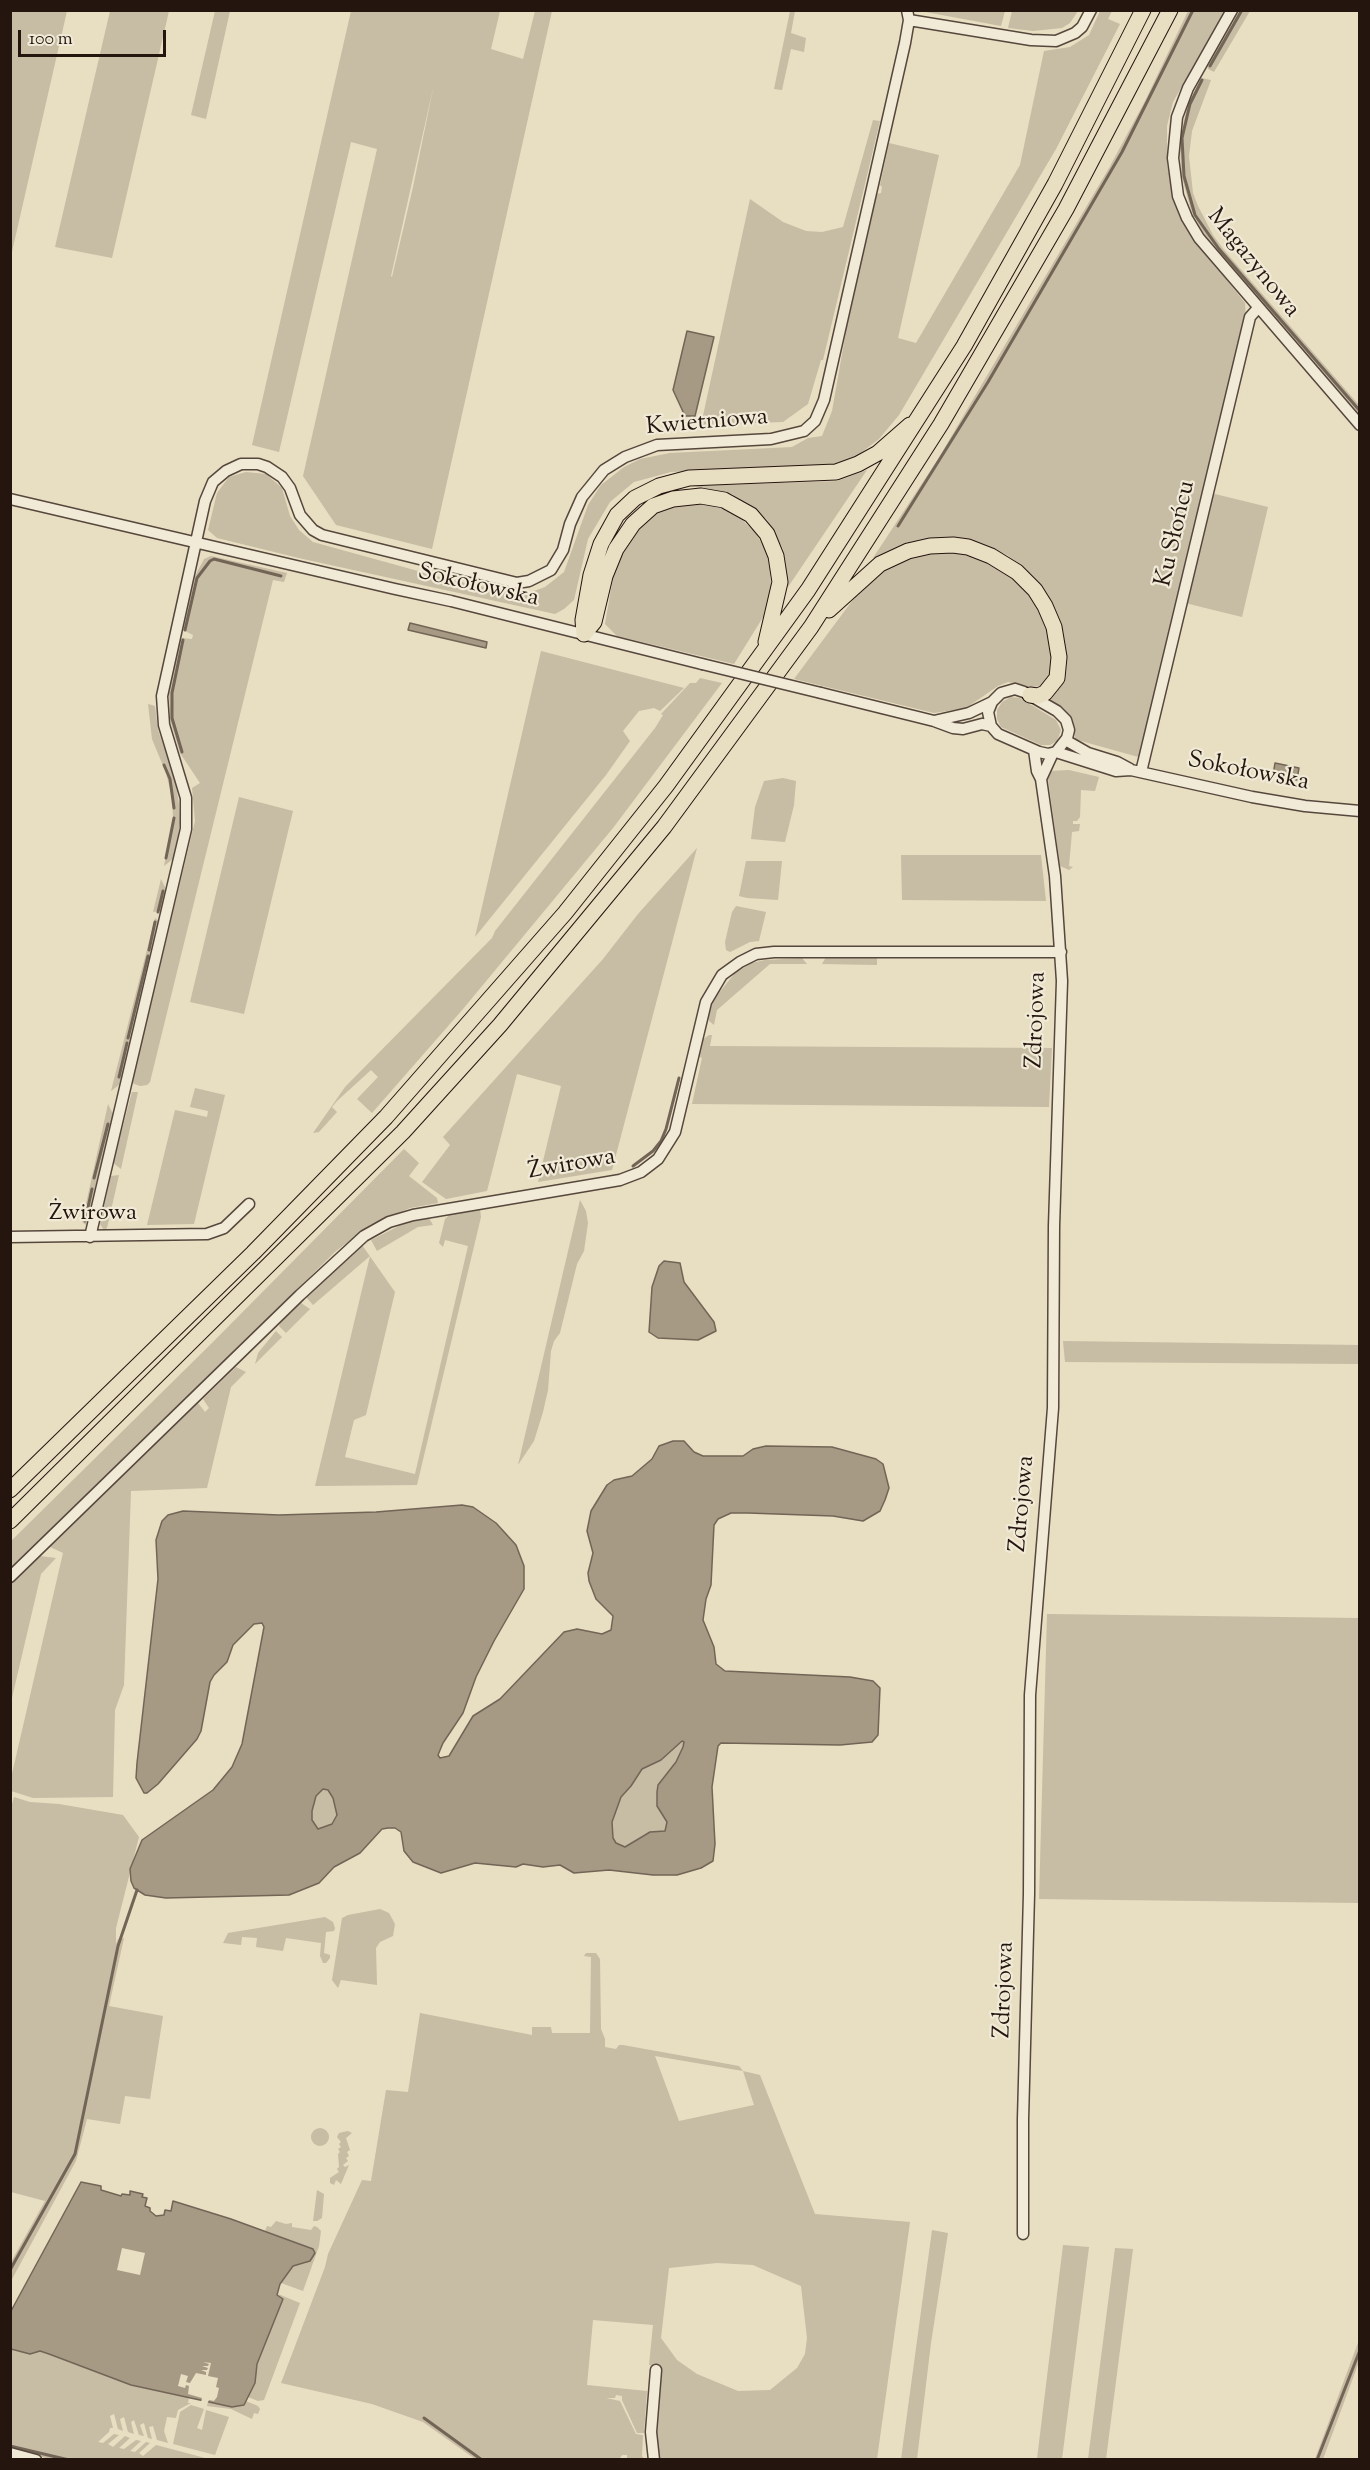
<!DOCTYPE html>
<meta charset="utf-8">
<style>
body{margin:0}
#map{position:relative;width:1370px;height:2470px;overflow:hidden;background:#e8dec2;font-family:"Sorts Mill Goudy",serif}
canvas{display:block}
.frame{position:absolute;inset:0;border:12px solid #25150f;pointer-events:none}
.scale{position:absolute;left:18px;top:30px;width:148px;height:27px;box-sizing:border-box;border:3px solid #25150f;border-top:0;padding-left:8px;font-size:18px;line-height:21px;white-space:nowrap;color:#25150f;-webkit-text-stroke:4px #f0ead7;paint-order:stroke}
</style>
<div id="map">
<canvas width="1370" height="2470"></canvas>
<div class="frame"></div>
<div class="scale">100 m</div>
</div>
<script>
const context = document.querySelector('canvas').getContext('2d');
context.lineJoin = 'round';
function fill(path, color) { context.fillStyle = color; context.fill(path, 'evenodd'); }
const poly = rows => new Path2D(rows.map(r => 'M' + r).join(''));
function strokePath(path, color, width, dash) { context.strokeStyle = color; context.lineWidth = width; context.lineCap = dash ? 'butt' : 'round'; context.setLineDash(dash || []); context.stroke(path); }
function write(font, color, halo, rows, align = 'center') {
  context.font = font + ' "Sorts Mill Goudy",serif'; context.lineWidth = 4.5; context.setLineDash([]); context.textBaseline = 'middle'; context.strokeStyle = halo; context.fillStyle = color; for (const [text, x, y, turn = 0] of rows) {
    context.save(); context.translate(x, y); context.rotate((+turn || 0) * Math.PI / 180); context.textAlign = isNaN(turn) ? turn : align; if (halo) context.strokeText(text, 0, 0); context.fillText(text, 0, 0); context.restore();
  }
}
fill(poly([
 [11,10,67,11,11,256,10,11],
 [110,11,169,11,112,258,55,247],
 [215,11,230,11,206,119,191,115],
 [351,11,500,11,491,49,523,59,535,11,552,11,432,549,336,525,303,476,377,149,351,142,279,452,252,445],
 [434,84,413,187,392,277,391,276],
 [790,11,795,11,791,33,806,38,804,52,791,49,782,90,774,89],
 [920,11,1005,11,1001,26],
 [1012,11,1012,10,1078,11,1070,23,1062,28,1033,31,1008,28],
 [1100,11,1112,11,1108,19,1120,24,1056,149,899,415,879,439,853,459,828,466,671,472,634,482,610,502,588,539,574,600,564,609,555,614,303,559,217,538,208,530,217,493,229,477,246,472,266,474,282,488,290,516,299,530,313,542,447,579,523,595,545,587,564,572,588,505,601,485,624,467,640,459,670,453,792,447,808,438,822,436,832,411,847,326,875,202,877,194,881,193,882,187,880,185,889,143,939,155,898,338,916,343,1020,165,1044,51,1070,47,1089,35],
 [1188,11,1225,11,1173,102,1167,126,1167,164,1174,201,1187,230,1245,303,1246,319,1142,758,1081,741,1078,743,1075,738,1073,723,1069,715,1052,702,1051,699,1065,681,1067,661,1063,632,1049,597,1024,567,1007,555,988,546,968,540,912,543,897,548,876,560,873,558,938,459,1109,168,1145,101],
 [1238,11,1250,11,1214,72,1208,69,1207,65],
 [1201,78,1211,80,1192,131,1189,156,1193,193,1198,206,1213,235,1224,250,1359,405,1359,416,1224,259,1202,232,1191,210,1181,174,1180,140,1187,106],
 [873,120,880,121,823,360,821,360,808,404,783,422,701,425,750,199,783,222,806,231,822,232,843,227],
 [867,470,788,587,783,549,766,519,732,494,692,486,837,481],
 [1211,493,1268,507,1242,617,1185,603],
 [683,504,710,505,735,513,755,532,770,557,771,591,765,614,734,664,617,636,605,624,614,572,630,539,653,515],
 [959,552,978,556,1003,567,1036,600,1052,643,1051,674,1047,682,1040,686,1031,687,1008,682,998,686,966,708,934,713,794,679,855,597,880,572,902,560,926,553],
 [211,556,287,573,284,582,273,580,150,1082,147,1085,140,1086,132,1083,195,821,192,788,200,783,180,753,170,720,169,693,180,641,182,638,192,639,193,635,183,630,195,576,204,559],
 [541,651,684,688,660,711,654,708,639,711,623,731,630,741,606,775,475,937],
 [700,678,722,683,613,828,463,1009,372,1113,357,1099,378,1077,371,1070,337,1101,332,1107,337,1112,319,1132,313,1133,345,1087,492,938,495,931,655,728,663,715,661,714,690,683,696,683],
 [1011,697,1020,698,1056,720,1061,730,1057,741,1050,745,1041,745,1001,727,997,719,997,710,1002,702],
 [148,704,155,706,158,730,175,779,179,804,180,823,176,849,173,859,164,866,173,818,172,797,166,773,152,739],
 [1069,770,1099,777,1095,791,1081,790,1080,817,1077,821,1073,821,1073,824,1080,824,1079,831,1072,832,1069,866,1073,867,1069,870,1060,866,1048,779,1049,771],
 [783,778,796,781,794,805,785,842,751,839,755,807,764,781],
 [239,797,293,811,244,1014,190,1002],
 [697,848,612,1170,538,1182,561,1086,517,1074,487,1191,446,1199,422,1182,450,1145,443,1137,603,959,638,914],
 [901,855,1041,855,1046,901,902,900],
 [746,861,782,861,778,900,747,898,739,896],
 [161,879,166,889,161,911,153,912],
 [736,906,766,912,759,941,750,942,730,952,726,950,725,942,732,912],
 [155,918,159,921,123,1073,119,1085,111,1091],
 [826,957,877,957,877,965,822,964],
 [802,958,807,964,770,964,717,1010,714,1025,709,1021,708,1017,714,999,735,973,752,963,765,960],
 [709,1035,712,1035,710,1046,1052,1048,1049,1107,692,1104,702,1058,698,1056,702,1040],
 [195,1088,225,1095,194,1224,147,1225,175,1110,207,1117,208,1111,190,1107],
 [132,1092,138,1092,121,1169,113,1163],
 [108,1104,113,1114,86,1225,82,1222],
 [404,1149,419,1163,409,1176,437,1198,438,1203,410,1208,370,1225,336,1251,11,1570,11,1541,213,1342],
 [119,1175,107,1228,104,1230,100,1224,111,1176],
 [580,1200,586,1211,588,1223,584,1251,577,1264,560,1333,554,1341,551,1351,548,1390,543,1412,534,1441,518,1465],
 [480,1209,481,1217,417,1485,315,1486,370,1256,313,1305,306,1297,362,1245,395,1292,366,1415,354,1420,345,1457,415,1474,468,1246,445,1240,443,1247,439,1243,445,1219,450,1214],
 [429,1218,433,1225,418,1227,377,1251,371,1240,405,1223],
 [301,1303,310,1309,286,1333,279,1326,280,1323],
 [276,1331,282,1337,255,1364,258,1353],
 [1063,1341,1359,1345,1359,1364,1065,1362],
 [236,1367,246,1372,231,1387,207,1488,131,1491,124,1685,115,1710,113,1797,33,1798,11,1791,11,1778,63,1553,50,1547,198,1403,205,1412,209,1408,203,1399],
 [40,1556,56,1558,41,1574,11,1702,11,1585],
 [1047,1614,1359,1618,1359,1903,1039,1899],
 [682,1741,684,1742,683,1747,676,1762,670,1772,663,1778,657,1806,667,1822,665,1831,645,1834,625,1847,615,1843,613,1838,612,1822,621,1797,631,1786,642,1769,661,1760],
 [323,1789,328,1790,333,1798,337,1815,332,1824,318,1829,312,1820,312,1811,316,1796],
 [14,1797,30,1802,59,1804,123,1815,139,1837,116,1928,116,1944,118,1939,124,1938,109,2006,163,2016,150,2099,125,2096,120,2124,87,2119,76,2161,11,2281,11,2262,45,2201,11,2192,10,1811],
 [380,1909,389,1913,395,1924,393,1936,380,1942,376,1948,377,1985,341,1980,338,1988,332,1980,342,1918,348,1915],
 [325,1917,333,1922,335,1928,334,1931,326,1932,324,1953,330,1955,330,1958,326,1963,323,1963,320,1956,321,1943,286,1938,283,1951,256,1947,257,1938,242,1937,241,1945,223,1943,228,1933],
 [586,1953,596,1953,600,1959,601,2029,605,2039,605,2047,616,2049,619,2045,623,2045,739,2066,743,2071,760,2075,815,2214,910,2222,877,2459,657,2459,654,2445,658,2366,649,2365,653,2325,593,2320,587,2385,647,2391,644,2433,637,2433,622,2400,622,2396,616,2395,615,2398,606,2398,620,2401,636,2434,643,2435,642,2456,644,2459,627,2459,627,2455,622,2455,619,2460,475,2459,423,2422,372,2404,281,2383,325,2267,328,2254,362,2180,371,2181,386,2090,408,2092,420,2013,532,2035,532,2027,551,2027,552,2033,590,2033,591,1957,584,1956],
 [655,2056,743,2071,754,2105,679,2121],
 [717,2263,753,2265,801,2286,807,2338,805,2354,797,2368,770,2390,738,2391,697,2374,677,2360,661,2338,669,2268],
 '311 2137a9 9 0 1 1 18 0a9 9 0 1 1-18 0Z',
 [348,2131,352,2133,346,2138,350,2150,347,2152,349,2156,346,2158,348,2161,343,2165,345,2167,349,2165,341,2184,336,2180,334,2185,330,2183,330,2178,339,2172,337,2169,339,2167,338,2154,340,2152,338,2149,341,2147,339,2144,341,2142,337,2137,339,2133],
 [317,2190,324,2194,322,2218,317,2221,313,2221],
 [276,2221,286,2224,292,2223,292,2227,311,2230,314,2226,317,2227,321,2231,319,2246,303,2291,281,2283,293,2266,306,2263,313,2250,265,2231,267,2226,271,2227],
 [932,2230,948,2233,931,2343,917,2459,901,2459],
 [1063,2245,1089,2247,1062,2459,1037,2459],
 [1115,2248,1133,2249,1106,2459,1088,2459],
 [278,2294,300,2303,264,2400,258,2401,248,2397,255,2383,257,2364,282,2299],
 [1359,2340,1359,2362,1323,2459,1315,2459],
 [10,2349,30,2354,40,2351,131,2385,189,2397,188,2403,191,2403,178,2410,176,2418,167,2417,164,2431,168,2443,157,2440,153,2426,149,2427,152,2439,148,2438,144,2423,140,2425,144,2436,139,2435,134,2420,131,2422,134,2434,128,2432,124,2417,120,2419,123,2431,118,2429,114,2414,110,2416,113,2428,110,2428,109,2432,98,2442,103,2443,114,2434,119,2435,108,2444,113,2447,125,2436,130,2438,119,2448,124,2449,136,2440,141,2441,130,2451,135,2452,146,2442,150,2443,139,2453,143,2456,156,2445,209,2459,54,2460,11,2449],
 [208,2401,232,2407,241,2406,246,2401,258,2406,260,2409,258,2414,254,2413,252,2419,231,2409,207,2406],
 [191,2405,204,2409,197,2428,202,2430,206,2410,229,2417,215,2455,173,2444,180,2412]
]), '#c7bca4');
const water = poly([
 [687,331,714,337,695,416,685,416,673,390,687,331],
 [410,623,487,642,486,648,408,630,410,623],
 [1275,763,1299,768,1297,780,1273,775,1275,763],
 [664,1261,680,1263,684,1282,714,1322,716,1331,698,1340,658,1338,649,1332,652,1287,659,1266,664,1261],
 [673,1441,684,1441,694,1452,703,1456,743,1456,753,1449,766,1446,832,1447,876,1459,883,1464,889,1488,885,1500,880,1511,863,1521,833,1516,748,1513,731,1513,718,1519,714,1525,711,1585,706,1599,703,1620,714,1647,716,1664,725,1671,850,1677,873,1681,880,1688,878,1735,872,1742,840,1745,721,1743,718,1746,712,1787,715,1844,713,1861,701,1868,677,1875,653,1875,609,1870,574,1873,560,1865,543,1867,523,1864,516,1867,475,1863,441,1873,413,1862,404,1851,401,1832,395,1828,388,1828,382,1829,360,1853,334,1867,319,1883,289,1895,166,1898,145,1895,134,1888,131,1881,130,1869,142,1840,213,1790,232,1767,242,1744,264,1627,262,1623,254,1624,233,1645,227,1662,214,1675,210,1682,201,1731,197,1739,158,1784,147,1793,144,1793,136,1778,137,1763,158,1579,156,1540,162,1521,168,1515,183,1511,279,1515,376,1512,462,1505,473,1507,496,1523,516,1545,524,1566,524,1589,494,1641,476,1677,463,1713,443,1743,438,1755,440,1758,449,1756,473,1716,500,1699,564,1632,577,1629,602,1634,611,1630,613,1616,596,1599,589,1581,588,1573,593,1553,587,1531,591,1511,607,1485,614,1480,632,1476,652,1459,659,1446,673,1441],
 [682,1741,684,1742,683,1747,676,1762,658,1785,657,1792,657,1806,667,1822,665,1831,650,1832,625,1847,616,1843,613,1838,612,1822,621,1797,631,1786,642,1769,661,1760,682,1741],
 [323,1789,328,1790,333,1798,337,1815,332,1824,318,1829,312,1820,312,1811,316,1796,323,1789],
 [81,2182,101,2186,101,2190,121,2196,122,2194,130,2195,130,2191,143,2194,142,2197,147,2198,145,2206,150,2208,150,2211,156,2216,164,2215,165,2210,171,2211,173,2201,231,2219,313,2249,315,2253,310,2261,293,2266,280,2284,277,2295,283,2299,257,2364,255,2383,244,2405,232,2407,131,2385,49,2354,40,2351,30,2354,11,2349,11,2311,81,2182]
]);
fill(water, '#a69a85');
strokePath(water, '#726556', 1.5);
fill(poly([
 [122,2248,145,2253,140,2275,117,2270],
 [203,2362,211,2363,208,2376,218,2378,216,2387,219,2388,217,2397,214,2401,209,2400,207,2404,201,2402,202,2398,188,2394,189,2386,186,2385,185,2388,178,2386,181,2374,188,2376,186,2382,190,2383,196,2373,206,2375,206,2372,201,2370,207,2370,208,2368,202,2366,208,2366,209,2364]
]), '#e8dec2');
strokePath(poly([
 [1210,66,1242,10],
 [1202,80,1190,104,1182,138,1184,176,1195,215,1219,249,1360,411],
 [898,526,988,382,1122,152,1193,10],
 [185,630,197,578,210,561,214,559,281,576],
 [182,752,172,718,172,693,183,640],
 [164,765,170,779,174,808],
 [166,858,174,818],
 [158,912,163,891],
 [149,950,155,922],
 [128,1038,148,956],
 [119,1077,127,1043],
 [633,1166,653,1151,661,1141,666,1129,679,1078],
 [94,1178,108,1124],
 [85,1221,92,1189],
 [10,2270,75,2154,118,1946,137,1890],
 [424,2418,482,2460],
 [10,2446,69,2460],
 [1317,2460,1360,2350]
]), '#726556', 3);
const minor = poly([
 [1232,10,1188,88,1177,117,1173,158,1178,196,1187,218,1199,238,1360,425],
 [909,20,1031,40,1056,41,1075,33,1082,27,1091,10],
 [10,499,395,589,451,601,702,664],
 [1015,689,1024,692,1057,711,1066,720,1069,730,1067,738,1056,752,1048,754,1039,752,998,734,991,726,988,712,992,702,1001,693,1015,689],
 [821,693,934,721,953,728,963,729,982,724,991,726],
 [934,721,969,713,992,702],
 [1067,741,1088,753,1117,762,1130,769],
 [1056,752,1116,771,1131,770,1252,797,1305,806,1360,811],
 [1141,772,1250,317,1258,308],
 [1041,779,1053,753],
 [10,1237,207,1234,224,1228,249,1204],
 [90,1237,186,829,186,798,164,725,162,696,205,501,213,482,226,471,241,464,258,464,267,467,282,477,290,488,300,515,313,530,322,535,517,583,529,581,551,570,563,550,570,524,582,497,604,470,625,457,657,445,771,439,804,431,815,421,824,400,905,43,909,20,907,10],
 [10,1577,300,1295,364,1236,389,1222,413,1215,620,1180,641,1172,658,1159,675,1132,706,1002,722,975,740,962,756,954,774,952,1061,952],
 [1023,2234,1023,2119,1029,1894,1030,1695,1053,1408,1054,1226,1062,981,1055,876,1041,779,1037,771,1034,750],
 [10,2453,36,2460],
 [654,2460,651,2432,656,2370]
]);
const highway = poly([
 [829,610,880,564,908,551,930,546,953,545,968,547,991,556,1017,572,1035,590,1045,606,1054,627,1059,657,1057,678,1045,693,1038,696,1030,695],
 [584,634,583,620,591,575,601,544,617,515,635,498,659,486,689,478,836,472,858,464,878,453,910,425],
 [584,634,594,622,605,576,616,549,633,524,653,506,673,499,701,496,724,500,751,515,767,534,776,556,780,582,766,642],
 [10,1490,253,1253,386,1117,565,913,666,786,808,590,964,346,1055,184,1143,10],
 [10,1521,403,1132,500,1025,664,827,811,627,941,424,1066,209,1170,10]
]);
strokePath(minor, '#56473c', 13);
strokePath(highway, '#25150f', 17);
strokePath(minor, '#f0ead7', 10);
strokePath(highway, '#e8dec2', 15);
const minorBridge = poly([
 [702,664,821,693]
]);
strokePath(minorBridge, '#56473c', 13, []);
strokePath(minorBridge, '#f0ead7', 10);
write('24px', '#25150f', '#f0ead7', [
 ["Magazynowa",1252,264,51],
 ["Kwietniowa",707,424,-5],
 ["Ku Słońcu",1177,534,-77],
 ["Sokołowska",478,587,13],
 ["Sokołowska",1248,773,11],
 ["Zdrojowa",1038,1020,-88],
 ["Żwirowa",572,1166,-10],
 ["Żwirowa",93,1215],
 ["Zdrojowa",1024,1504,-85],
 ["Zdrojowa",1006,1990,-88]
]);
</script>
